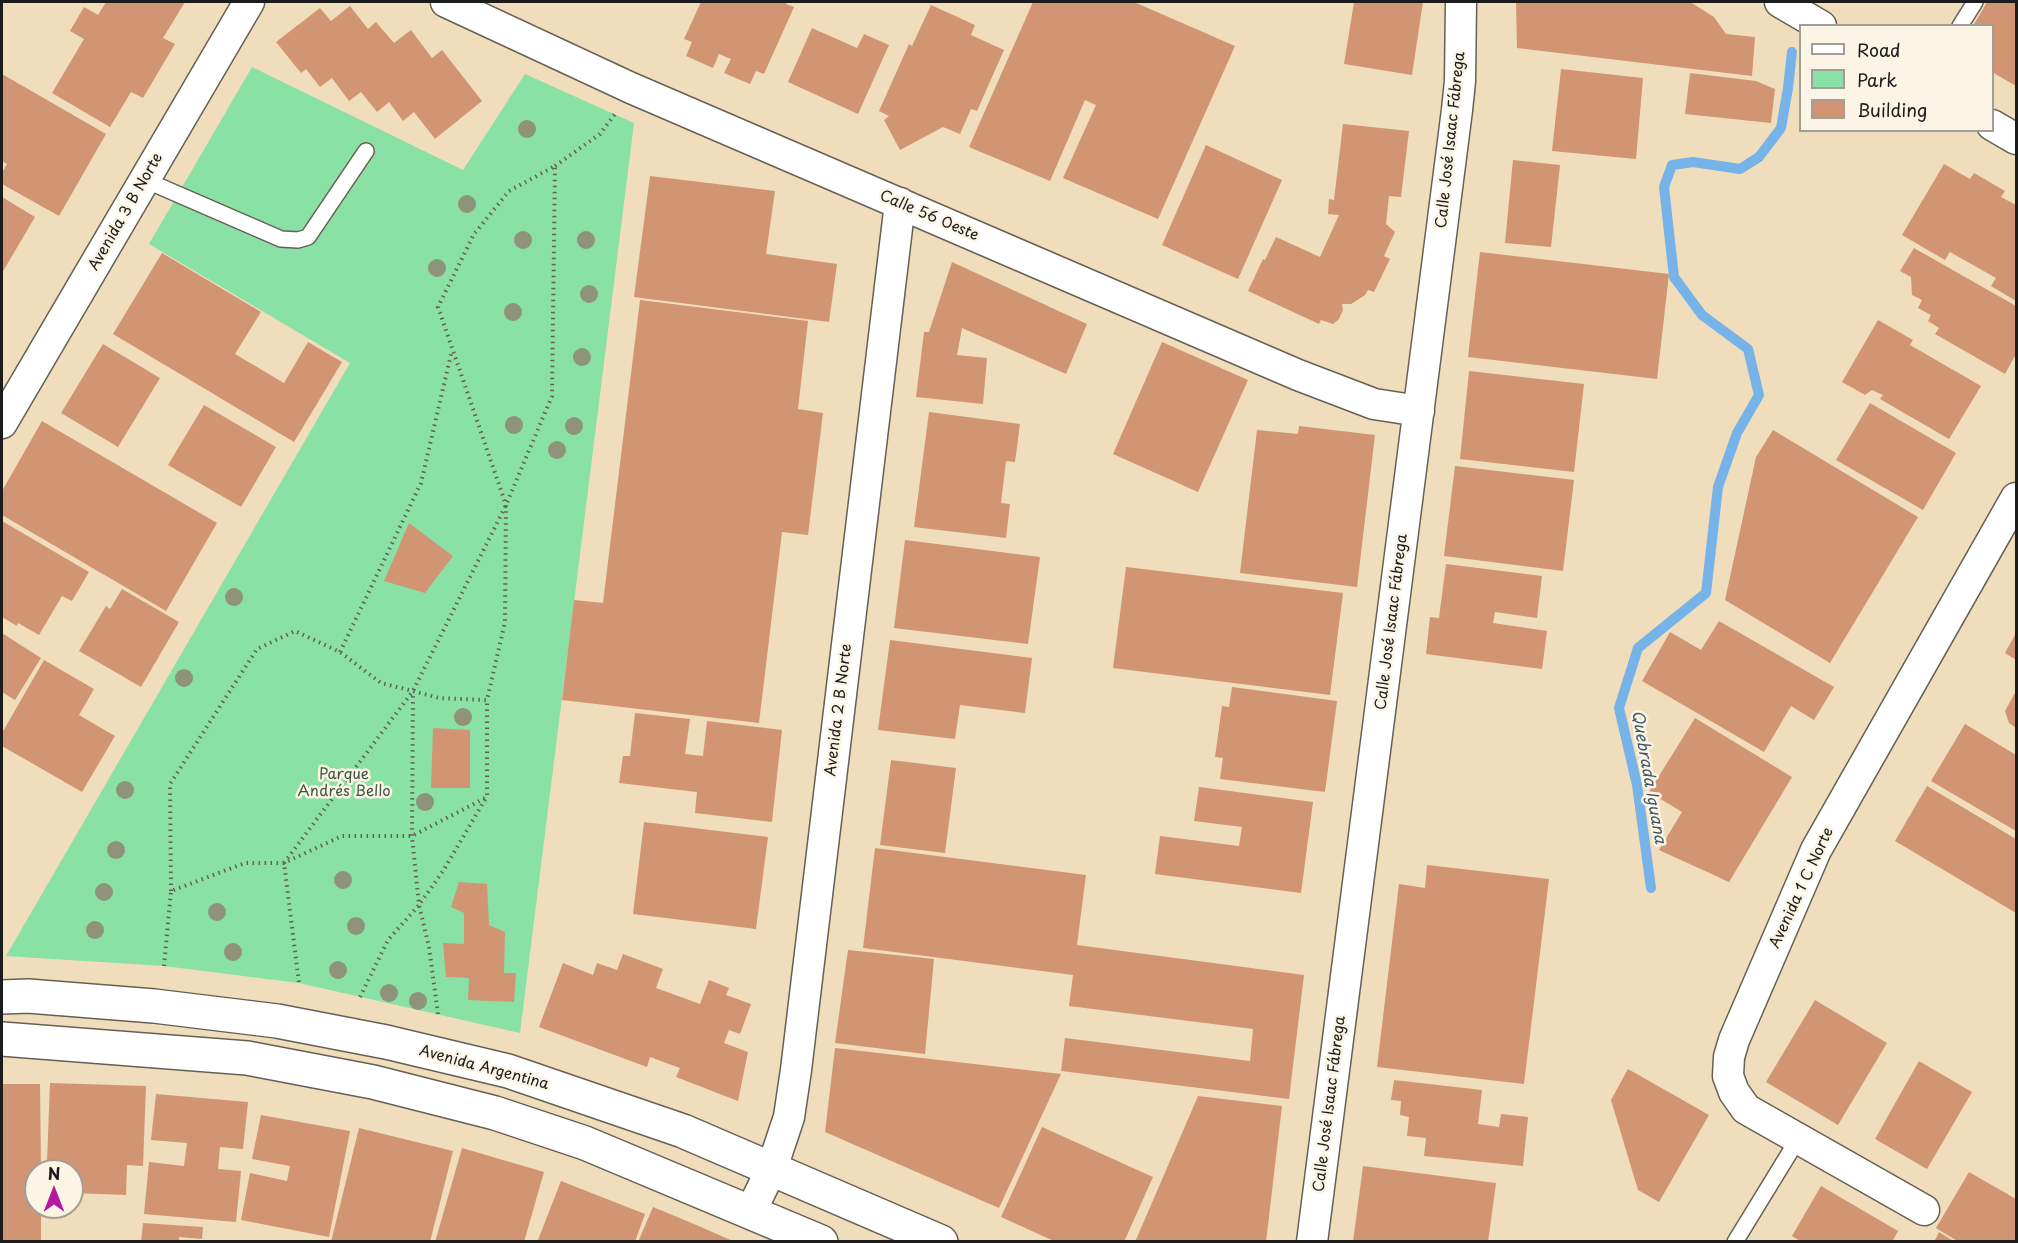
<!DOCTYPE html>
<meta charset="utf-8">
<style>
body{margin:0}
#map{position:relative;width:2018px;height:1243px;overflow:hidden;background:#f0ddbb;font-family:"Playpen Sans",sans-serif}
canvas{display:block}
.frame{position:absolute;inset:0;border:3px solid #1c1c1c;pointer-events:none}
.legend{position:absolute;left:1799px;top:24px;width:195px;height:108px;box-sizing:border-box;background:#fcf5e5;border:2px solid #a29e95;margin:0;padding:8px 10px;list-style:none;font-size:18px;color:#1c1c1c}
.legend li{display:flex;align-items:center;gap:12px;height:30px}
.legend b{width:30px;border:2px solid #a29e95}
.north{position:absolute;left:24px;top:1159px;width:60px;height:60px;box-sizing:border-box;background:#fcf5e5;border:2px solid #a29e95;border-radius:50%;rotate:0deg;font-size:16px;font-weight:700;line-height:24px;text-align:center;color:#1c1c1c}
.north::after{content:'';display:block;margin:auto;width:21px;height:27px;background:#b5179e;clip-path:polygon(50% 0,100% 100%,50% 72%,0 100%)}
</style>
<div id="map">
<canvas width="2018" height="1243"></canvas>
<div class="frame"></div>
<ul class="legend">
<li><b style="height:8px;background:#fff"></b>Road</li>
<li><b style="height:16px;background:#89e1a5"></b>Park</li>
<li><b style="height:16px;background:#d19574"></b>Building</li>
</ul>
<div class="north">N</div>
</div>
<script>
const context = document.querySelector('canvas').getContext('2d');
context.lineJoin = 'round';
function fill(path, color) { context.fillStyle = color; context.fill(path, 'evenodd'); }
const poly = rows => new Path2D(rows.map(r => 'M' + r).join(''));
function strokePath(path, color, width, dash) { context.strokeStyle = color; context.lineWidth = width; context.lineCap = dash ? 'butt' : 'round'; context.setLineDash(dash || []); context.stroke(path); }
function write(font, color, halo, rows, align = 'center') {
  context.font = font + ' "Playpen Sans",sans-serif'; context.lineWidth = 5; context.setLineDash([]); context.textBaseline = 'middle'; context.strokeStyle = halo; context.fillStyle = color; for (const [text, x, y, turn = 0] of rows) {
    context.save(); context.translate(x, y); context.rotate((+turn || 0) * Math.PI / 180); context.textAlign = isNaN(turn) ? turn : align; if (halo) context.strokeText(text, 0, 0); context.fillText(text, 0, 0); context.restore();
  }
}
fill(poly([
 [252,67,463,170,525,74,634,123,520,1033,299,983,164,966,6,956,350,363,149,244]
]), '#89e1a5');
strokePath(poly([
 [1651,888,1637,785,1619,708,1638,648,1706,593,1718,487,1737,433,1759,395,1748,349,1702,315,1674,277,1664,187,1672,165,1693,162,1740,169,1759,157,1781,128,1788,88,1792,52]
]), '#76b3e8', 10);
fill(poly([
 [106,2,185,2,163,38,175,44,143,98,131,92,110,127,52,93,84,39,70,31,84,7,98,15],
 [701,2,787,2,786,4,794,7,764,74,756,71,750,84,724,73,731,59,719,54,713,68,686,56,692,42,684,39],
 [1033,2,1134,2,1235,46,1158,219,1063,178,1096,105,1085,100,1050,181,969,147],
 [1354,2,1423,2,1412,75,1344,64],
 [1516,2,1690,2,1714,17,1726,34,1755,37,1752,76,1517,48],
 [1987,2,2016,2,2016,86,1992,72,1992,26,1973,26],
 [931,5,975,25,971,35,1004,50,977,111,971,109,960,134,943,127,900,150,884,120,889,116,879,111,909,44,912,46],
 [350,6,368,29,376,22,394,43,411,30,432,58,442,50,482,101,435,139,414,112,403,121,389,102,377,112,361,92,349,101,332,78,320,87,306,69,301,73,276,42,320,8,331,21],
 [812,28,857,48,864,34,889,45,858,114,788,82],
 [1561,69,1643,78,1636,159,1552,151],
 [1690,73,1756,81,1775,89,1771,123,1685,114],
 [2,74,106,134,59,216,2,184,2,173,7,164,2,161],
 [1343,124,1409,131,1401,197,1389,196,1386,224,1395,232,1384,256,1390,259,1374,292,1368,290,1365,295,1351,304,1342,304,1343,310,1339,319,1333,324,1321,320,1319,324,1248,291,1263,259,1265,260,1276,237,1320,257,1339,215,1328,214,1329,199,1334,200],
 [1206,145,1282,180,1238,279,1162,245],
 [1513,160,1560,165,1551,247,1505,243],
 [1944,164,1970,179,1974,173,2005,191,2001,197,2016,205,2016,301,1991,286,1996,278,1950,252,1945,260,1902,235],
 [650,176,775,191,766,254,837,264,829,322,634,297],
 [2,197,35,217,2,273],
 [1914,248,2016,306,2016,354,2005,374,1935,334,1939,328,1928,321,1931,315,1918,308,1922,300,1912,295,1911,277,1900,271],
 [1480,252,1669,274,1657,379,1468,357],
 [162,253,261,312,235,354,284,383,308,342,342,362,294,442,113,334],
 [952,262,1087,324,1066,374,962,328,957,355,987,358,983,404,916,397,924,332,929,332],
 [640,300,808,321,798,409,823,413,808,535,782,532,759,723,562,700,574,600,603,603],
 [1878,320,1913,340,1910,345,1981,386,1949,439,1880,399,1883,395,1872,390,1865,395,1842,382],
 [1162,342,1248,380,1198,492,1113,454],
 [103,344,160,378,118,447,61,413],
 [1469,371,1584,384,1574,472,1460,459],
 [1870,403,1956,453,1923,510,1836,460],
 [204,405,276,447,241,507,168,465],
 [929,412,1020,424,1015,462,1006,461,1001,503,1010,504,1006,538,914,527],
 [42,421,217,523,166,611,2,515,2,491],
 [1299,426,1375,435,1357,587,1240,573,1257,430,1298,434],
 [1773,430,1918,517,1830,663,1725,600,1756,457],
 [1455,466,1574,480,1563,571,1444,556],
 [2,521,89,572,72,601,62,596,39,635,18,623,17,626,2,617],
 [409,523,453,556,425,593,384,581],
 [905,540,1040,557,1028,644,894,628],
 [1446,564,1542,576,1537,618,1495,612,1493,623,1547,631,1542,669,1426,654,1430,617,1439,618],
 [1126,567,1343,593,1330,695,1113,668],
 [122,589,179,622,141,687,79,651,106,606,110,609],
 [1719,621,1834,687,1814,720,1791,706,1764,752,1642,681,1670,632,1701,650],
 [2,633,41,658,15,700,2,692],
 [2016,633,2016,660,2005,653],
 [890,640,1032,658,1025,713,960,705,955,739,878,730],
 [44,660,94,689,79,715,115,736,82,792,2,746,2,733],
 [1232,687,1337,701,1325,792,1220,779,1223,758,1215,757,1222,706,1229,707],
 [2016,691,2016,728,2009,723,2005,711],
 [635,713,690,719,685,754,703,756,707,721,782,730,772,822,695,813,697,792,619,783,623,756,630,756],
 [1695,718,1792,777,1729,882,1659,850,1682,812,1649,792],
 [1965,724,2016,755,2016,831,1931,781],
 [433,728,470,730,470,788,431,788],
 [891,760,956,768,945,853,880,845],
 [1927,786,2016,839,2016,913,1895,841],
 [1199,787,1313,802,1301,893,1155,874,1160,836,1239,846,1242,827,1194,821],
 [644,822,768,837,756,929,633,914],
 [875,848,1086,875,1077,945,1304,975,1289,1099,1061,1071,1065,1038,1250,1061,1253,1029,1069,1006,1073,975,863,948],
 [1427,865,1549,879,1524,1084,1377,1067,1399,884,1425,888],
 [459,882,487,884,489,925,505,932,504,973,516,973,514,1002,468,1000,469,978,446,977,443,943,464,944,464,913,451,907],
 [848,950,934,959,925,1054,835,1043],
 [623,954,663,969,656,988,700,1004,709,980,729,988,726,995,751,1004,740,1034,729,1030,724,1043,748,1052,738,1101,676,1077,680,1068,650,1057,647,1067,539,1027,563,963,593,975,597,963,617,970],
 [1815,1000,1887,1043,1838,1125,1766,1082],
 [835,1048,1061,1074,999,1208,825,1132],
 [1919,1061,1972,1092,1927,1169,1875,1139],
 [1628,1069,1709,1115,1659,1202,1638,1190,1611,1100],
 [1394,1080,1482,1090,1478,1124,1499,1127,1501,1114,1528,1117,1523,1166,1424,1156,1426,1138,1407,1136,1409,1117,1400,1115,1401,1101,1391,1100],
 [50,1083,146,1086,143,1166,127,1165,126,1195,72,1193,72,1171,58,1171,58,1162,47,1162],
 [2,1084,40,1084,41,1171,36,1171,36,1207,41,1207,41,1242,2,1242],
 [156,1094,248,1102,243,1149,220,1147,218,1169,241,1171,236,1222,144,1214,149,1162,184,1166,187,1143,151,1140],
 [1198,1096,1282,1106,1266,1242,1135,1242],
 [261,1115,350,1131,329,1237,241,1220,250,1173,287,1181,290,1166,252,1159],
 [1042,1127,1153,1177,1124,1242,1056,1242,1001,1217],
 [359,1128,453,1151,430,1242,331,1242],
 [462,1148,544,1172,524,1242,435,1242],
 [1363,1166,1496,1183,1488,1242,1353,1242],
 [1969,1172,2016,1199,2016,1242,1959,1242,1936,1228],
 [561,1181,645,1214,635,1242,538,1240],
 [1821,1186,1898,1231,1892,1242,1802,1242,1792,1236],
 [653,1207,694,1224,735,1242,638,1242],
 [143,1223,203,1227,202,1239,179,1237,179,1242,141,1242],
 [1939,1232,1955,1242,1934,1242]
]), '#d19574');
const lane = poly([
 [1960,26,1975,2],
 [145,180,281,239,298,240,308,237,366,151],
 [1735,1242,1798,1139]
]);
const street = poly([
 [446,2,631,88,1298,375,1374,404,1419,411],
 [1780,2,1821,26],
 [1992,125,2016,139],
 [2,423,249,2],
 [1924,1210,1746,1109,1734,1092,1728,1076,1729,1057,1734,1040,1816,850,2016,498],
 [751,1211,772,1168,789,1117,796,1070,900,203],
 [1312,1242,1457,110,1460,81,1461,2]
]);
const secondary = poly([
 [2,997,28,996,154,1006,277,1021,386,1042,508,1071,683,1131,941,1242],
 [2,1039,247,1058,373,1082,495,1113,585,1143,821,1242]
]);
strokePath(lane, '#666054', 18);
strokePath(street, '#666054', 33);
strokePath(secondary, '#666054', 36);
strokePath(poly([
 [555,166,600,134,615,114],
 [340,652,421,483,452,350],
 [171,891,170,784,257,649,295,631,340,652,381,683,413,691,439,698,487,700,505,622,506,505,438,307,474,234,509,191,555,166,552,396,506,505,413,691,284,863,299,983],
 [164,966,171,891,245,863,284,863,342,836,412,836,487,797,487,700],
 [360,997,388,940,419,905,412,836,413,692],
 [438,1014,429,947,419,905,443,871,486,798]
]), '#666054', 4, [1.5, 4.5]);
strokePath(lane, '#fff', 15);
strokePath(street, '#fff', 30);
strokePath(secondary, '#fff', 33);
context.fillStyle = '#8e937a';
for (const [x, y] of [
 [527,129],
 [467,204],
 [523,240],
 [586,240],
 [437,268],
 [589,294],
 [513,312],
 [582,357],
 [514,425],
 [574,426],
 [557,450],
 [234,597],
 [184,678],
 [463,717],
 [125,790],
 [425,802],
 [116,850],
 [343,880],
 [104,892],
 [217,912],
 [356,926],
 [95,930],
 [233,952],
 [338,970],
 [389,993],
 [418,1001]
]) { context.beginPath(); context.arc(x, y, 9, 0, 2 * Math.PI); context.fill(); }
write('15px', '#1c1c1c', '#fcf5e5', [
 ["Calle José Isaac Fábrega",1451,140,-84],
 ["Avenida 3 B Norte",126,212,-60],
 ["Calle 56 Oeste",929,216,23],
 ["Calle José Isaac Fábrega",1392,622,-83],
 ["Avenida 2 B Norte",839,710,-83],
 ["Avenida 1 C Norte",1802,888,-65],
 ["Avenida Argentina",484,1068,15],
 ["Calle José Isaac Fábrega",1330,1104,-83]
]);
write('15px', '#3d5745', '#fcf5e5', [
 ["Parque",344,775],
 ["Andrés Bello",344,792]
]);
write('italic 16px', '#40586e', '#fcf5e5', [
 ["Quebrada Iguana",1648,777,80]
]);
</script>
